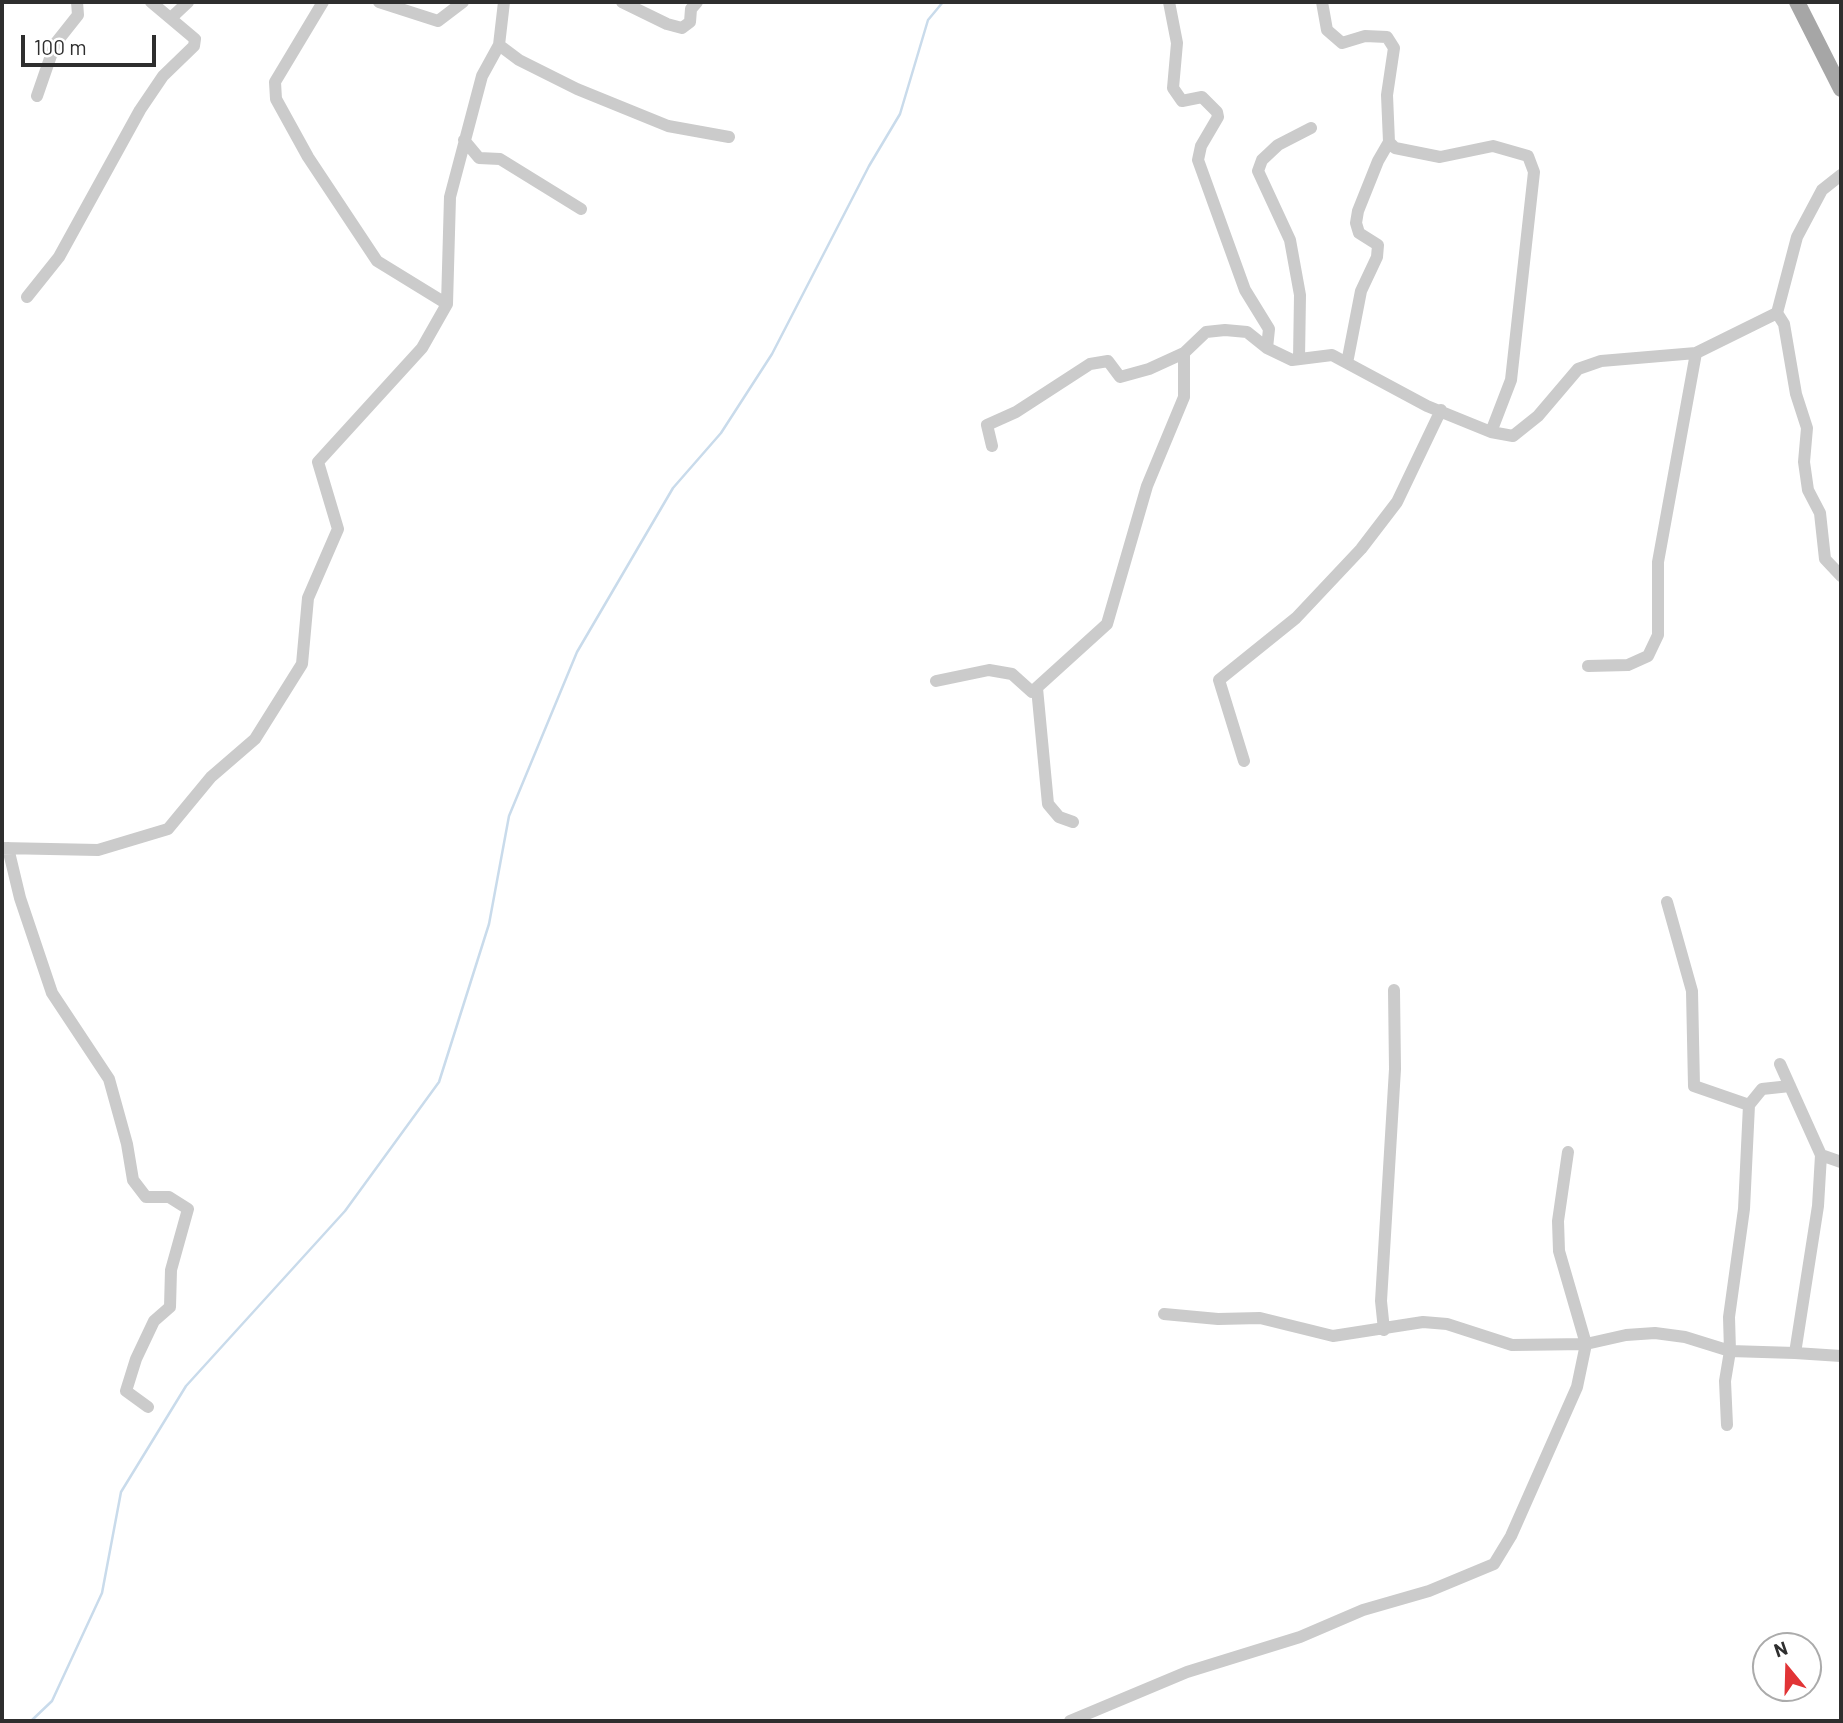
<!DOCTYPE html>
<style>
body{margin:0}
#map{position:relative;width:1843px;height:1723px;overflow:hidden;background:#fff;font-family:Barlow,sans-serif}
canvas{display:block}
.frame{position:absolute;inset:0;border:4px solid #2e2e2e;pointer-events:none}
.north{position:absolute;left:1752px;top:1632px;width:70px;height:70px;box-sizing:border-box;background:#fff;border:2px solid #ababab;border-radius:50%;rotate:341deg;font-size:19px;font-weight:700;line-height:28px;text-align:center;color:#2e2e2e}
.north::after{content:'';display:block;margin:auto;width:24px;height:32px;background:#e13436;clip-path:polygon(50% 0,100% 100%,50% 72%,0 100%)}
.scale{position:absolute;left:21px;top:35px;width:135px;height:32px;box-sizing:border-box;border:4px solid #2e2e2e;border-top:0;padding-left:9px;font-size:21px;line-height:24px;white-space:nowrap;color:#2e2e2e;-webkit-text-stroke:5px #fff;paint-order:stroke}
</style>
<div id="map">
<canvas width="1843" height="1723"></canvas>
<div class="frame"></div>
<div class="north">N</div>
<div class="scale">100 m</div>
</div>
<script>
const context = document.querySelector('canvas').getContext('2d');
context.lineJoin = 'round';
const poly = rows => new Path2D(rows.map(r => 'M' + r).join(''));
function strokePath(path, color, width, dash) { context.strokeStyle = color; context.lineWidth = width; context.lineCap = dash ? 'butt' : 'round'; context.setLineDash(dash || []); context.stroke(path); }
strokePath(poly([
 [31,1721,52,1701,102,1593,121,1492,186,1386,345,1211,439,1082,489,924,509,816,577,652,673,488,721,433,772,354,869,166,900,114,928,20,943,2]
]), '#c9dbeb', 2.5);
strokePath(poly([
 [323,2,275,82,276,99,308,157,377,261,447,304],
 [379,2,438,21,463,2],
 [622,2,667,24,682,28,690,22,691,9,697,2],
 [1169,2,1177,43,1173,88,1182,101,1202,97,1217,112,1218,117,1201,146,1198,160,1245,290,1269,329,1267,348],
 [1322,2,1327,30,1342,43,1365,36,1387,37,1394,48,1387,95,1389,142,1395,148,1440,157,1493,146,1528,156,1534,172,1511,380,1491,432],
 [172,17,188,2],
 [499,45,519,60,577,89,668,126,729,137],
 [37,96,55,44,78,15,77,2],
 [464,140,479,158,500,159,581,209],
 [27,297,59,257,140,110,163,76,194,46,195,39,151,2],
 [1777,313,1784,324,1796,394,1807,428,1804,462,1808,490,1820,513,1825,559,1841,576],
 [1299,359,1300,295,1290,240,1258,171,1262,160,1278,145,1311,128],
 [1347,363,1361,291,1377,257,1378,245,1359,233,1356,223,1358,211,1378,161,1389,142],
 [992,446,987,425,1016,412,1090,364,1108,361,1120,377,1149,369,1184,353,1206,332,1225,330,1247,332,1267,348,1292,360,1332,355,1427,406,1491,432,1513,436,1538,416,1578,369,1601,361,1696,353,1777,313,1797,237,1822,190,1841,175],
 [1588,666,1628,665,1648,656,1658,635,1658,562,1696,353],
 [936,681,989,670,1012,674,1032,692,1107,624,1147,486,1184,397,1184,353],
 [1037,688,1048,804,1059,817,1073,822],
 [1244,761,1219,680,1296,618,1361,549,1397,502,1441,410],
 [2,848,98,850,168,829,211,777,255,739,302,664,308,598,338,529,318,462,422,348,447,304,450,197,482,76,499,45,504,2],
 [8,848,20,898,52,993,109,1079,127,1144,133,1180,146,1197,169,1197,188,1209,171,1270,170,1307,154,1321,136,1359,126,1391,148,1407],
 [1667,902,1692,991,1694,1086,1749,1105],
 [1780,1064,1821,1155,1818,1206,1795,1353,1841,1356],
 [1790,1086,1762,1089,1749,1105,1744,1209,1729,1317,1730,1351,1795,1353],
 [1821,1155,1841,1162],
 [1164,1314,1218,1319,1260,1318,1333,1336,1423,1322,1447,1324,1512,1345,1586,1344,1626,1335,1655,1333,1685,1337,1730,1351,1725,1381,1727,1425],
 [1384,1330,1381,1301,1395,1069,1394,990],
 [1070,1721,1187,1672,1300,1637,1363,1610,1429,1591,1494,1564,1511,1536,1577,1387,1586,1344,1559,1251,1558,1221,1568,1152]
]), '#cbcbcb', 12);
strokePath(poly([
 [1797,2,1841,89]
]), '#a6a6a6', 16);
</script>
